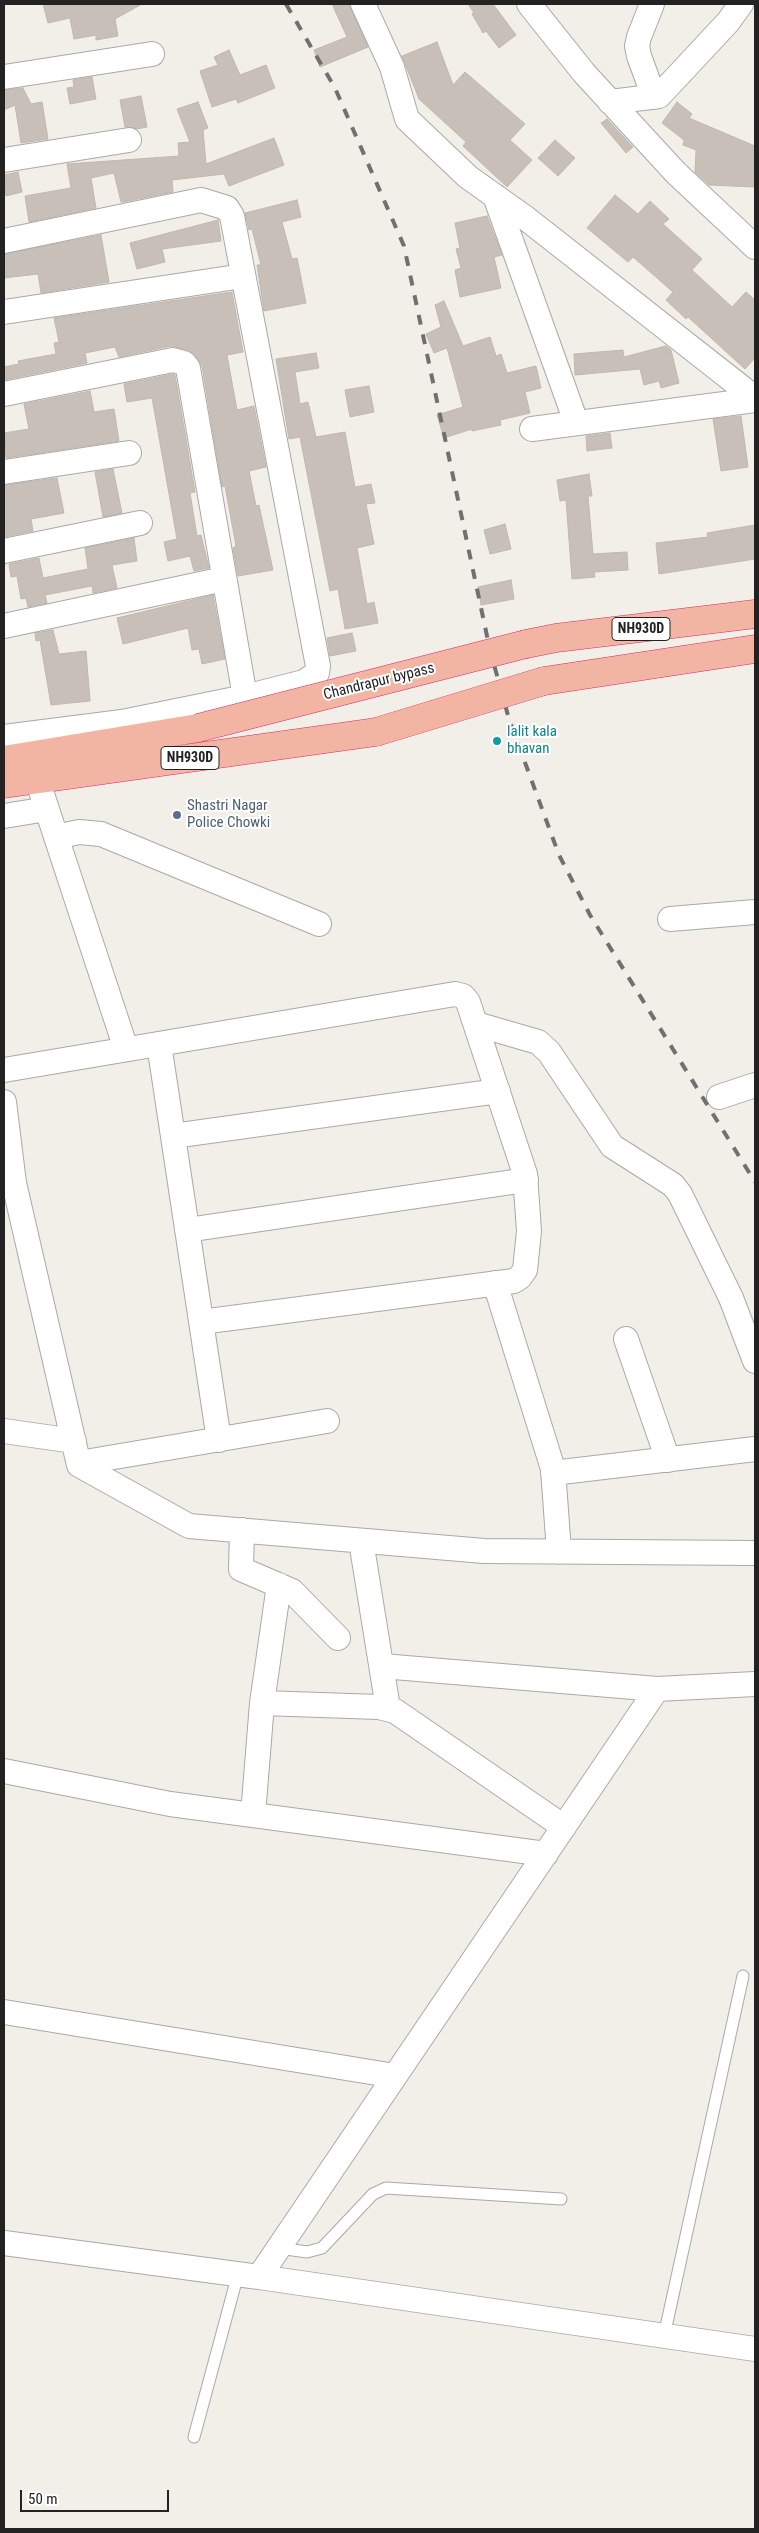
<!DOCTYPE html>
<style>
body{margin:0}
#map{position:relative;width:759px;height:2533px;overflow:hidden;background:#f2efe9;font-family:"Roboto Condensed",sans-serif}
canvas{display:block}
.frame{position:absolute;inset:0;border:5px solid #222;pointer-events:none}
.scale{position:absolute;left:20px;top:2490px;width:149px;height:22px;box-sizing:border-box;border:2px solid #222;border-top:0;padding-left:6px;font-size:15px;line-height:18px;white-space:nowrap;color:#222;-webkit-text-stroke:4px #fff;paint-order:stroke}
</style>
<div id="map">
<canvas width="759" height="2533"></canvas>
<div class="frame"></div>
<div class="scale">50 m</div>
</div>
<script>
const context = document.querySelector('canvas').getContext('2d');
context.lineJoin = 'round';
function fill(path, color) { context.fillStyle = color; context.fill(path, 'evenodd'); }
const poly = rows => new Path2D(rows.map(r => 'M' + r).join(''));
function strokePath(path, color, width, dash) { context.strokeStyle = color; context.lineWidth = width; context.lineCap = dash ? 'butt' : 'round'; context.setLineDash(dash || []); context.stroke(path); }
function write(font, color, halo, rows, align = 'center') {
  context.font = font + ' "Roboto Condensed",sans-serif'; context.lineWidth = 4; context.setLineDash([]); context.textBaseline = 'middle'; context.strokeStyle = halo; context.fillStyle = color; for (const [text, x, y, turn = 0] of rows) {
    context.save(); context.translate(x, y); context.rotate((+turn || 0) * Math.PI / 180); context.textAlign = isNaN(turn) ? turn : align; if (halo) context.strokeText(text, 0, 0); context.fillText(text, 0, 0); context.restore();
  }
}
const building = poly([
 [43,4,142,4,115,19,118,36,96,40,96,35,74,39,70,18,48,23,43,4],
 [332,4,349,4,368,47,320,67,314,50,347,37,332,4],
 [468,4,493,4,516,35,499,48,486,31,483,33,472,14,474,13,468,4],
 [437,42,453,85,465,72,525,124,510,140,532,160,507,187,463,146,466,142,419,99,402,56,437,42],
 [229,50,240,75,266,65,275,88,238,103,236,99,212,107,200,71,218,65,214,57,229,50],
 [92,77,96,99,70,104,67,88,74,87,73,80,92,77],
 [23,88,31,104,42,102,48,139,21,143,15,105,4,110,4,90,23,88],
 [141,96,147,127,136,129,125,127,120,100,141,96],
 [198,102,208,128,203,130,206,164,274,138,284,165,229,186,224,174,172,180,173,192,123,202,121,202,114,173,91,178,96,208,29,222,25,196,71,188,67,164,179,156,178,143,190,142,177,109,198,102],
 [677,102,692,114,689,118,755,146,755,187,709,185,695,172,696,150,683,145,684,140,662,123,677,102],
 [607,119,633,147,626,153,601,123,607,119],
 [555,140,575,158,558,176,538,158,555,140],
 [18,172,22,192,6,196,4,175,18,172],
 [615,195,638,214,650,201,669,219,663,224,702,259,692,270,732,307,746,292,755,300,755,358,745,369,688,317,686,319,666,300,673,292,633,257,628,262,587,228,615,195],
 [297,200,301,217,282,222,292,259,297,258,306,303,264,311,257,265,261,265,252,229,249,230,245,213,297,200],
 [487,216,502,255,494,257,501,288,460,297,455,270,461,268,456,249,460,248,455,223,487,216],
 [218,220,221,241,162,249,165,262,137,269,130,243,218,220],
 [101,235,109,282,41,293,38,274,4,278,4,254,101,235],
 [232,292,243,352,227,355,237,410,254,406,266,467,249,471,256,506,259,505,273,570,238,576,233,548,236,546,225,486,222,487,202,366,194,354,188,350,171,346,119,357,115,347,85,353,87,363,4,380,4,367,19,364,18,361,56,354,54,343,59,342,54,318,232,292],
 [444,301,463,346,490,337,496,356,501,354,507,373,536,366,541,388,525,392,530,413,500,420,501,425,472,431,472,429,444,438,437,415,463,407,447,348,434,353,426,334,441,327,435,305,444,301],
 [666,346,671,350,679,383,661,388,659,381,644,385,640,369,575,375,574,354,623,350,624,357,666,346],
 [316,353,319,368,295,372,300,404,308,402,316,437,345,432,355,487,371,484,375,503,366,504,374,544,357,548,367,604,374,602,378,623,345,629,338,589,330,591,300,437,289,439,276,359,316,353],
 [173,374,175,375,195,492,190,493,197,536,201,535,209,568,194,571,190,556,168,561,164,542,177,539,152,398,127,402,124,384,173,374],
 [369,386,374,412,350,417,345,390,369,386],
 [90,391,94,412,114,409,119,441,6,458,4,433,29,429,24,404,90,391],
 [741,416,748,467,721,471,713,419,741,416],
 [610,433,612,448,587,451,586,436,610,433],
 [113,469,122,513,103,517,95,472,113,469],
 [589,474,592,496,588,496,593,554,627,552,628,570,594,572,595,577,572,579,566,500,560,501,557,480,589,474],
 [57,478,64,513,31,519,33,531,4,537,4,485,57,478],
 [505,524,511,549,490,554,484,530,505,524],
 [755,525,755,559,659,574,656,543,708,537,707,533,755,525],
 [134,538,137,561,112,565,117,588,93,593,92,586,45,595,47,603,28,607,26,598,21,599,17,576,11,577,9,564,39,558,43,578,88,569,85,548,134,538],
 [511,580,514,599,481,605,478,587,511,580],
 [213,595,225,659,202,664,199,649,192,650,188,628,123,644,117,618,213,595],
 [53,630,59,654,86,651,90,701,51,705,40,640,36,641,35,633,53,630],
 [352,633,356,651,330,656,327,638,352,633]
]);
fill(building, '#c7bfb8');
strokePath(building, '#c4b6ab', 1);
const service = poly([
 [279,2248,307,2252,322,2248,373,2194,386,2188,561,2199],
 [664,2336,743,1976],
 [194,2437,238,2274]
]);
const minor = poly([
 [363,4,392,67,407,119,468,177,523,216,755,398],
 [529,4,584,73,676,173,755,247],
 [652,4,639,37,637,46,639,56,654,97],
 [4,77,152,54],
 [610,102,659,96,728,22,741,4],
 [4,160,129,140],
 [495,196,576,422],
 [4,241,201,200,227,208,232,216,318,666,317,673,304,682,245,697,122,722,4,737],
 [4,312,243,276],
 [4,394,173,360,184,363,188,368,245,697],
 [532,429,755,400],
 [4,472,129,453],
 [4,551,140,523],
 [4,626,224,579],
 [37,779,126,1049],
 [4,816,47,809],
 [56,837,79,832,101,834,319,924],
 [670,919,755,912],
 [476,1024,538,1042,549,1052,612,1146,673,1185,680,1194,731,1298,755,1361],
 [159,1044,219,1440],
 [4,1070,455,994,463,996,468,1002,525,1174,529,1231,525,1270,520,1277,514,1281,201,1322],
 [719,1097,755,1085],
 [4,1102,14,1183,79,1465,189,1526,484,1551,755,1553],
 [173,1136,498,1091],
 [187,1230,526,1180],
 [495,1283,553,1469,559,1552],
 [626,1339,668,1460],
 [4,1431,74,1441],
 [79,1463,327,1421],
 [553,1473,755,1449],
 [242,1530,241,1569,292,1591,338,1638],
 [361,1541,388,1708],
 [382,1666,657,1689],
 [262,1703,379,1707,395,1711,564,1827],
 [4,1771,170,1804,546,1854],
 [253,1815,262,1703,279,1585],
 [4,2012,395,2076],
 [4,2243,259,2277,657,1689,755,1684],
 [259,2277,755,2349]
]);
const trunk = poly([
 [526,644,556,638,755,614],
 [544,681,755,649],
 [4,760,198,728],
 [4,784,376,732]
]);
strokePath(service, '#a9a9a9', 13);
strokePath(minor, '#a9a9a9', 26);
strokePath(trunk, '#dc2a67', 29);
strokePath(service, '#fff', 11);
strokePath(minor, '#fff', 24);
strokePath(trunk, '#f2b4a3', 28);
strokePath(poly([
 [286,4,335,88,404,246,490,650,509,719,559,855,590,915,755,1182]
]), '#707070', 4, [10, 10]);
const trunkBridge = poly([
 [198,728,526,644],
 [376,732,544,681]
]);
strokePath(trunkBridge, '#dc2a67', 29, []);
strokePath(trunkBridge, '#f2b4a3', 28);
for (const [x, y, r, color] of [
 [497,741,5,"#0f9aa8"],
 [177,815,5,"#5c6f8a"]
]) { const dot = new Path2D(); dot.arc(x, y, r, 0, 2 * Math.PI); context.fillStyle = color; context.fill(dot); strokePath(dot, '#fff', 2); }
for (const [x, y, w] of [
 [641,629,58],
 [190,758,58]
]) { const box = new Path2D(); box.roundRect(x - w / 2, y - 11.5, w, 23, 4); context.fillStyle = '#fff'; context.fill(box); strokePath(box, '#222', 1); }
write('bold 14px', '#222', null, [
 ["NH930D",641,629],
 ["NH930D",190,758]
]);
write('15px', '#222', '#fff', [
 ["Chandrapur bypass",379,682,-14]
]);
write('15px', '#0d838f', '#fff', [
 ["lalit kala",507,732],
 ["bhavan",507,749]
], 'left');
write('15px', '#4e5e75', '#fff', [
 ["Shastri Nagar",187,806],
 ["Police Chowki",187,823]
], 'left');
</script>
